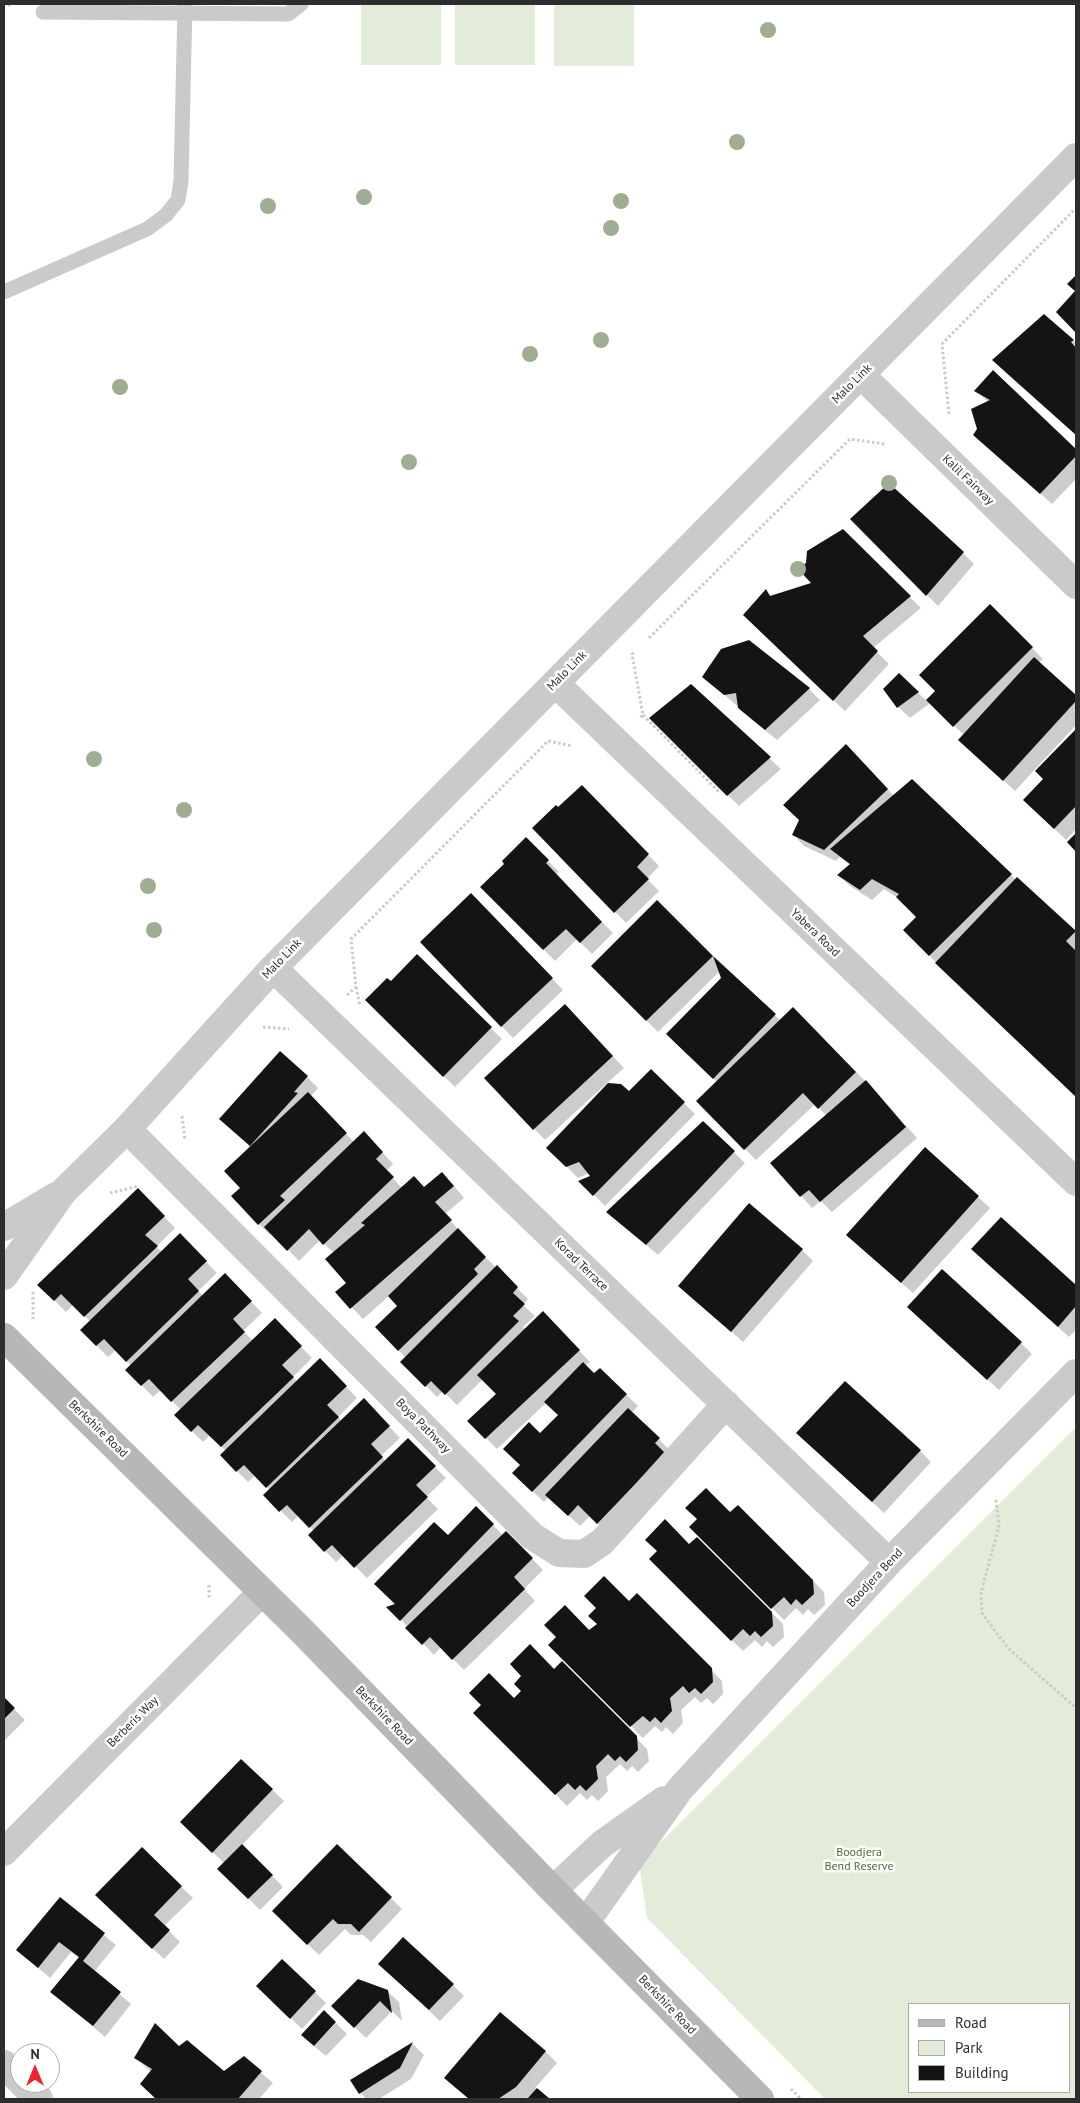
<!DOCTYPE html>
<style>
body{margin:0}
#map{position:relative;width:1080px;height:2103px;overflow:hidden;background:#fff;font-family:"PT Sans",sans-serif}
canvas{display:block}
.frame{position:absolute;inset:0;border:5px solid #2d2d2d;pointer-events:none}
.legend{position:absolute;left:908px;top:2003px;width:162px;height:90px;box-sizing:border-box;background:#fff;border:1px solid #ababab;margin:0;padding:6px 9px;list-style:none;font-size:15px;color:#2d2d2d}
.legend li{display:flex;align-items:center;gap:10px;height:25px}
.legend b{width:25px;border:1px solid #ababab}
.north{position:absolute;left:10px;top:2043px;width:50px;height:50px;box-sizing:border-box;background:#fff;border:1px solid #ababab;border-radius:50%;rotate:0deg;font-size:14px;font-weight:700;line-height:20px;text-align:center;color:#2d2d2d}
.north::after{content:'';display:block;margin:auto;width:18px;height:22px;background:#f02232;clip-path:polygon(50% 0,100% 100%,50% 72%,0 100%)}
</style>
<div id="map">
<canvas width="1080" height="2103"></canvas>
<div class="frame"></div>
<ul class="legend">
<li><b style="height:6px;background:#b7b7b7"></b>Road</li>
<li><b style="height:14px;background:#e3ecd9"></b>Park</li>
<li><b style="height:14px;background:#141414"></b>Building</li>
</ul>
<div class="north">N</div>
</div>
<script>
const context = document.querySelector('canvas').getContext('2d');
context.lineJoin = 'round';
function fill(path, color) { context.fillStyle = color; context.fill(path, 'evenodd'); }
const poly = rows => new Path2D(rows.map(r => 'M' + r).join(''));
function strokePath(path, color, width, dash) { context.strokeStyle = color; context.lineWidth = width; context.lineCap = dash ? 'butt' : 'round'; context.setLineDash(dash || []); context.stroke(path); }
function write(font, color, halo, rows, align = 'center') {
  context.font = font + ' "PT Sans",sans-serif'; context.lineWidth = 5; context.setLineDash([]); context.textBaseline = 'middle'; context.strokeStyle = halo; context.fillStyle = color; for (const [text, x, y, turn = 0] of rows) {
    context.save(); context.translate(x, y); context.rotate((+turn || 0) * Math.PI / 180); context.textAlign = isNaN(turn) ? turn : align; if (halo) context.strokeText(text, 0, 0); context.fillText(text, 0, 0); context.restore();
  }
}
fill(poly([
 [361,4,441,4,441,65,361,65],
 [455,4,535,4,535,65,455,65],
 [554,4,634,4,634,66,554,66],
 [1076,1427,1076,2099,825,2099,647,1918,639,1864],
 [909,2004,1069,2004,1069,2092,909,2092]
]), '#e3ecd9');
fill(poly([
 [1076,277,1076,332,1058,312,1076,292,1068,284],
 [1073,340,1076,343,1076,435,1004,371],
 [993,372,1076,451,1076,479,1052,504,975,435,988,402,976,391],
 [851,519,963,553,974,564,938,606],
 [843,531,921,608,873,648,889,664,845,711,756,627,766,591,772,597,813,583],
 [990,606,1043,659,1039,663,1076,697,1076,725,1015,791,971,751,964,735,930,703,910,718,898,707,918,693,927,701,937,691],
 [749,642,809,689,820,700,777,740,751,719,739,705,736,705,704,677],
 [691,686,781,769,739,806,650,718],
 [1076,730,1076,829,1066,840,1025,800,1045,779,1037,771],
 [857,757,894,796,912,780,1016,880,1017,878,1076,933,1076,1096,948,975,905,930,918,917,898,898,884,889,872,900,850,886,839,875,850,865,840,857,836,861,804,846,793,834],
 [582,787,659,866,647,879,659,891,626,923,534,828,559,809],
 [526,839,559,872,556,875,613,933,592,954,577,939,555,961,482,887,506,864],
 [657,901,713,957,780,1020,793,1008,877,1093,917,1138,832,1212,821,1201,812,1208,772,1163,827,1116,815,1104,756,1160,698,1101,717,1082,668,1034,722,979,720,971,658,1032,592,966],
 [482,906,563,990,513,1038,422,942],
 [417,956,502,1039,455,1087,366,1000,391,983],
 [576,1017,624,1068,606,1084,621,1085,629,1093,651,1071,695,1114,605,1206,580,1181,592,1177,589,1173,578,1178,548,1148,607,1086,606,1084,545,1140,486,1078],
 [307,1077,318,1088,310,1097,354,1142,375,1144,393,1164,386,1171,402,1188,425,1189,453,1185,464,1198,445,1214,461,1233,528,1299,523,1305,535,1316,523,1327,526,1330,554,1324,590,1362,585,1366,594,1375,600,1369,638,1406,631,1413,670,1450,609,1534,590,1516,580,1526,549,1497,544,1502,525,1484,521,1465,540,1435,560,1415,547,1402,497,1449,469,1421,497,1394,483,1379,457,1405,443,1391,437,1397,402,1362,406,1358,376,1327,399,1306,389,1296,363,1319,337,1292,348,1283,334,1253,320,1240,299,1261,272,1233,270,1235,259,1224,241,1188,251,1147,221,1119],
 [703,1122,745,1163,658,1255,608,1212],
 [925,1149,990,1208,913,1293,859,1246],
 [138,1190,175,1228,156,1247,162,1252,180,1235,217,1273,198,1291,203,1296,225,1275,262,1313,243,1331,253,1341,275,1320,312,1358,293,1377,297,1382,320,1360,357,1398,338,1417,342,1421,364,1400,400,1438,381,1456,386,1462,408,1440,446,1478,426,1497,438,1509,367,1578,344,1555,336,1562,310,1535,314,1531,299,1515,292,1522,265,1495,270,1490,256,1475,248,1482,237,1471,226,1451,210,1435,203,1442,176,1415,181,1410,161,1390,153,1397,127,1370,131,1366,116,1350,108,1357,81,1330,90,1321,73,1305,66,1312,39,1285],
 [1001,1219,1076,1287,1076,1330,1069,1337,984,1261],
 [802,1250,813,1261,743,1342,680,1286],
 [920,1318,1021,1343,1032,1354,999,1390],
 [809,1444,920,1451,931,1462,884,1513],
 [738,1506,824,1592,825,1605,814,1615,808,1609,803,1615,796,1608,784,1620,691,1527,730,1514],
 [476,1508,503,1535,506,1532,543,1570,524,1589,535,1601,464,1670,441,1647,434,1655,389,1607,397,1605,448,1537],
 [697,1538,783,1624,784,1637,773,1647,767,1641,762,1647,755,1640,743,1651,650,1559,689,1546],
 [637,1595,722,1681,723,1694,713,1704,707,1698,701,1703,695,1697,681,1710,683,1723,673,1734,666,1727,662,1732,655,1726,643,1738,550,1645,589,1632],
 [562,1663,647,1749,649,1761,638,1772,632,1766,627,1771,620,1764,606,1777,608,1791,598,1801,592,1795,587,1800,580,1793,567,1806,475,1713,514,1700,554,1671],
 [4,1699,25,1720,4,1741],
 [241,1760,284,1801,242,1845,283,1887,260,1910,219,1869,224,1863,193,1833],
 [142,1849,193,1898,164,1926,180,1942,164,1959,108,1906],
 [391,1898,402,1909,371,1942,363,1935,351,1935,345,1929,319,1955,285,1922],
 [60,1899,116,1945,94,1972,131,2004,105,2037,52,1992,79,1958,71,1952,50,1978,18,1950],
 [391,1975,453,1985,464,1996,440,2021],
 [258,1986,315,1992,326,2003,302,2029],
 [387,1991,399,2002,402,2021,392,2011,366,2038,333,2006],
 [336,2023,347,2034,326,2056,314,2046],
 [413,2044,424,2055,411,2079,379,2099,366,2099,352,2081],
 [179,2047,224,2073,244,2058,273,2083,259,2099,157,2099,142,2084,151,2072,136,2058],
 [546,2052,557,2063,535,2088,549,2099,529,2099,531,2095,525,2099,469,2099,445,2078]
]), '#0003');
fill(poly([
 [1076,275,1076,333,1056,312,1075,291,1067,284],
 [1044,314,1074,340,1071,342,1076,348,1076,435,992,360],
 [993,370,1076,449,1076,456,1040,494,973,435,977,429,971,409,990,400,974,391],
 [889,483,964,552,926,596,850,519],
 [843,529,911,596,863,636,878,651,833,701,743,615,766,589,770,596,811,583,798,569,806,563,807,551],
 [990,604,1033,647,953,727,926,700,935,691,919,675],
 [749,640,810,688,765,730,738,708,736,693,724,695,702,677,721,649],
 [1034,657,1076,695,1076,701,1003,781,958,740],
 [899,673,919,692,897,708,883,689],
 [691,684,771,757,727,796,649,718],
 [1076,729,1076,806,1054,829,1023,800,1043,779,1035,771],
 [846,744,888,789,824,850,792,835,799,820,783,805],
 [912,779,1012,874,929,956,903,930,916,917,896,897,899,894,872,879,860,890,837,875,850,864,830,849],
 [582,785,649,854,637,867,649,879,614,913,532,828,556,805,558,807],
 [1076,833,1076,852,1067,842],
 [526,837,549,860,546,863,602,922,580,943,566,929,543,950,480,887,504,864,502,861],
 [1017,877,1076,931,1066,941,1076,951,1076,1097,935,963],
 [471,893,553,978,501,1027,420,942],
 [657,900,713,956,776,1014,713,1079,666,1034,721,978,713,956,646,1021,591,966],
 [417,954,492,1027,443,1077,365,1000,387,978,391,981],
 [565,1004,613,1056,533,1130,484,1078],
 [793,1007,856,1072,818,1109,803,1093,744,1150,696,1101],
 [280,1051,308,1076,294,1092,298,1093,250,1146,219,1119],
 [651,1069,685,1102,593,1196,578,1181,590,1176,579,1162,566,1167,546,1148,608,1083,621,1084,629,1091],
 [866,1080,906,1127,820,1202,809,1190,800,1197,770,1163],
 [308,1092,347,1133,280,1196,285,1200,258,1225,231,1196,240,1188,224,1171],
 [703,1121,735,1151,646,1245,606,1212],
 [364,1131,383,1152,376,1159,394,1177,323,1245,309,1229,287,1251,264,1227],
 [925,1147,979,1196,901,1283,846,1235],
 [442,1172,454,1186,435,1202,452,1220,350,1309,335,1292,346,1283,325,1259,365,1225,361,1223,414,1176,424,1187],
 [138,1188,165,1216,145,1235,158,1246,84,1317,61,1294,54,1301,37,1285],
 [749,1203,803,1249,731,1332,678,1286],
 [1001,1217,1076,1285,1076,1306,1058,1327,971,1249],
 [458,1228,486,1257,474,1269,478,1274,398,1351,375,1327,397,1306,388,1296],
 [180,1233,207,1261,188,1279,199,1291,126,1362,104,1339,96,1346,80,1330],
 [497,1265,518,1287,513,1293,525,1304,513,1316,519,1321,445,1395,431,1381,425,1387,400,1362],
 [942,1269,1022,1342,987,1380,907,1307],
 [225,1273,252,1301,233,1319,245,1332,171,1402,149,1379,141,1386,125,1370],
 [543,1311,580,1350,485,1439,467,1421,496,1394,477,1375],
 [275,1318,302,1346,282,1365,294,1377,221,1447,198,1425,191,1432,174,1415],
 [320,1358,347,1386,327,1405,339,1417,266,1488,244,1465,236,1472,220,1455],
 [583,1362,594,1373,600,1368,627,1394,532,1492,512,1473,520,1465,503,1449,529,1422,540,1433,558,1415,544,1402],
 [845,1381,921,1450,872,1502,796,1433],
 [364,1398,390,1426,371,1444,383,1457,309,1528,287,1505,279,1512,263,1495],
 [628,1408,660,1438,655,1443,665,1453,597,1524,578,1505,568,1516,545,1495],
 [408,1438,436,1466,416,1485,428,1497,354,1568,332,1545,324,1552,308,1535],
 [706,1488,730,1512,738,1505,813,1580,814,1594,802,1605,796,1599,791,1605,784,1597,771,1609,689,1527,697,1519,685,1508],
 [476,1506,494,1524,400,1621,386,1607,395,1604,374,1584,434,1522,448,1535],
 [665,1519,689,1544,697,1537,772,1612,773,1626,761,1637,755,1631,750,1636,743,1629,731,1641,649,1559,657,1551,645,1540],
 [506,1531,533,1558,514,1577,525,1589,452,1660,430,1637,422,1645,405,1628],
 [604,1576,629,1601,637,1593,712,1668,713,1682,701,1694,695,1688,689,1693,683,1686,670,1698,672,1711,661,1723,655,1717,650,1722,643,1716,630,1727,548,1645,556,1637,544,1625,565,1605,589,1630,597,1624,588,1616,596,1608,584,1596],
 [530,1644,554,1669,562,1661,637,1736,638,1750,626,1762,620,1756,615,1761,608,1754,596,1766,598,1779,586,1791,580,1785,575,1790,568,1783,555,1795,473,1713,481,1705,469,1693,489,1673,514,1698,521,1691,514,1684,521,1676,510,1664],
 [4,1697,15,1708,4,1719],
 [241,1759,273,1789,212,1853,180,1822],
 [242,1844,273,1875,248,1899,217,1869],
 [337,1844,392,1897,359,1932,351,1924,338,1924,333,1919,307,1945,272,1911],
 [142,1847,182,1886,154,1915,170,1930,152,1949,95,1895],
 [60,1897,105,1933,83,1961,121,1992,93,2026,50,1992,79,1957,59,1942,38,1968,16,1950],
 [403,1937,454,1984,429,2010,378,1964],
 [282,1959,316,1991,290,2019,256,1986],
 [358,1979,388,1990,392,2013,380,2001,354,2028,331,2006],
 [324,2010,336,2022,314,2046,301,2035],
 [500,2012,546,2051,516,2087,498,2099,469,2099,444,2078],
 [155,2023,179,2046,187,2040,224,2071,244,2056,262,2071,238,2099,156,2099,140,2084,152,2069,134,2058],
 [413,2042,400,2068,359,2094,350,2080],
 [537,2088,550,2099,527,2099]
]), '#141414');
strokePath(poly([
 [9,4,9,8],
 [949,414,942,344,1076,208],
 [649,638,850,439,885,444],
 [634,653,632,654,643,715,639,719],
 [643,715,720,793],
 [356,987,360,1006],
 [347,995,356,987,351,939,548,741,573,746],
 [263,1027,289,1029],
 [182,1116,185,1140],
 [110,1193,138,1186],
 [33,1292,33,1319],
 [996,1500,999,1526,981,1593,982,1613,1008,1648,1076,1708],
 [209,1585,209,1599],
 [791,2089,801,2099]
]), '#cacaca', 3, [2.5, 2.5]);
strokePath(poly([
 [43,12,288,14,301,4],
 [4,292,147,229,166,215,178,200,181,181,185,4]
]), '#cacaca', 15);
strokePath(poly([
 [861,375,1076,585],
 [555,683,1076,1182],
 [273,968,889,1562],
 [127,1129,532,1536,559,1553,584,1554,602,1542,726,1404],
 [4,1227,56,1196],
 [4,1276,63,1192,127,1129,273,968,1076,157],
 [4,1852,262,1592],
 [553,1890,602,1844,664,1800],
 [586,1922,680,1789,889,1562,1076,1373],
 [4,2064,20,2081],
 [22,2083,39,2099]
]), '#cacaca', 28);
strokePath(poly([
 [4,1337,302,1631,553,1890,760,2099]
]), '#b7b7b7', 28);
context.fillStyle = '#9fae92';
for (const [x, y] of [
 [768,30],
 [737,142],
 [364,197],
 [621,201],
 [268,206],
 [611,228],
 [601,340],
 [530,354],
 [120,387],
 [409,462],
 [889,483],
 [798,569],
 [94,759],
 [184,810],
 [148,886],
 [154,930]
]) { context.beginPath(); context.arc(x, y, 8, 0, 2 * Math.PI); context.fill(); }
write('12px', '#2d2d2d', '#fff', [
 ["Malo Link",852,384,-45],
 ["Kalil Fairway",968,480,44],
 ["Malo Link",567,671,-45],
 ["Yabera Road",815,933,44],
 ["Malo Link",282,959,-46],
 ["Korad Terrace",581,1265,44],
 ["Boya Pathway",423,1426,45],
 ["Berkshire Road",98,1429,44],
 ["Boodjera Bend",875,1578,-47],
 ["Berkshire Road",384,1716,46],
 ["Berberis Way",133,1722,-45],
 ["Berkshire Road",667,2005,46]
]);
write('12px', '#506b38', '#fff', [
 ["Boodjera",859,1853],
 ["Bend Reserve",859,1867]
]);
</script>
